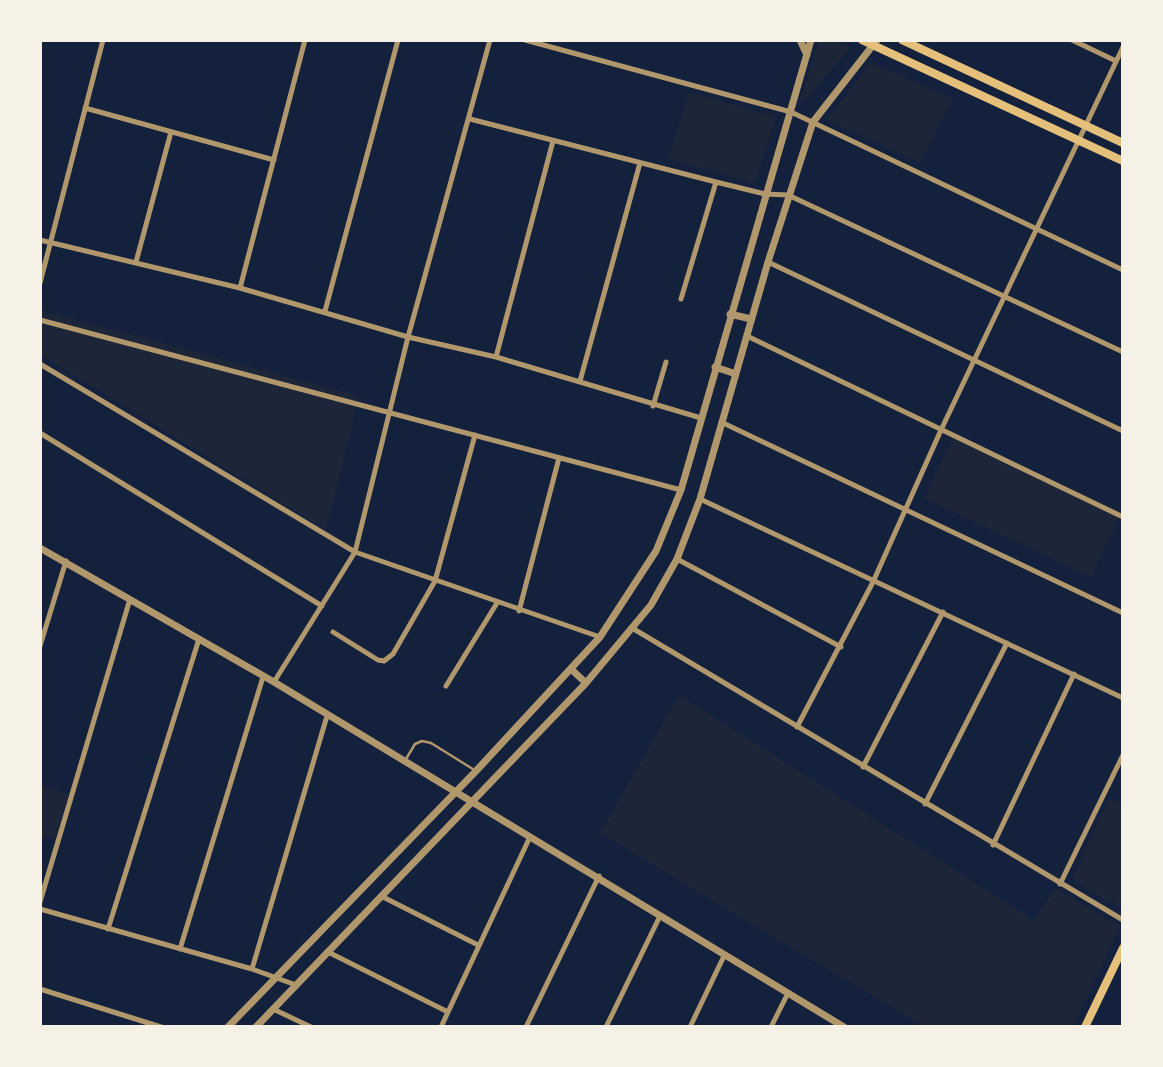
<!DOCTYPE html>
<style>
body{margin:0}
#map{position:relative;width:1163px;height:1067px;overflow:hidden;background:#14213d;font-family:"PT Sans",sans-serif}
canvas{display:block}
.frame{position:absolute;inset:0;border:42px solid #f6f1e7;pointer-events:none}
</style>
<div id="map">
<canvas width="1163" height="1067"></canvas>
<div class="frame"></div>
</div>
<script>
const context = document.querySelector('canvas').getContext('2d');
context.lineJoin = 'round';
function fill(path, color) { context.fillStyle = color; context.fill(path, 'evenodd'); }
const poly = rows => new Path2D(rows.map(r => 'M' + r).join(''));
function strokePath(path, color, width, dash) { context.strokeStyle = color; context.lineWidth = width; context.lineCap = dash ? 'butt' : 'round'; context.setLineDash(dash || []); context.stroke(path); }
fill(poly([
 [819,40,835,40,851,48,798,107],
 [870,63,953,98,920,163,827,120],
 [689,92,776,117,755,183,668,159],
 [40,310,359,396,326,530,40,354],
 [955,434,1121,512,1091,577,924,498],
 [679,695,1034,920,1055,888,1120,926,1073,1027,925,1027,600,833],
 [40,785,69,794,54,840,40,836],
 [1109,798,1123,806,1123,909,1072,880]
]), '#1d2539');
strokePath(poly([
 [406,759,415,744,422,741,431,743,476,771]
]), '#b1986c', 2.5);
strokePath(poly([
 [525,40,791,112,1123,270],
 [1072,40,1116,61],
 [85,108,274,160],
 [470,119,716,182,765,194,788,195,1123,352],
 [40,240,240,288,408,337,496,357,701,418],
 [136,262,171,132],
 [768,262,1123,431],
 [40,283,103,40],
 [240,288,305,40],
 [681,299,716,182],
 [325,311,398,40],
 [40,320,681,490],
 [747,336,1123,517],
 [496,357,553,141],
 [40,364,355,552,600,637],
 [580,381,640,163],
 [653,406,666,362],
 [721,422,1123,613],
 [40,433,322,606],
 [700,499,1123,698],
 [677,559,841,647],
 [519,611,559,458],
 [632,628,1123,920],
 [333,632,378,660,384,661,393,654,435,581,475,435],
 [40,646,66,561],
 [274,682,355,552,408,337,490,40],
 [446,686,497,603],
 [797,727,873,582,941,430,1123,47],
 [863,767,943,612],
 [925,804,1007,643],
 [993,845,1074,674],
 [1060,884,1123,755],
 [381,896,478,945],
 [40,902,130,599],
 [40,909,252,969,296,985],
 [108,929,199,639],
 [180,949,263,677],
 [328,952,448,1012],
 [252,969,327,716],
 [40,989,161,1027],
 [273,1009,311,1027],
 [441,1027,529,839],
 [526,1027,599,876],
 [606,1027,660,916],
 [690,1027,724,956],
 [771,1027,788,993]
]), '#b1986c', 5);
strokePath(poly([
 [800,40,807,55],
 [730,314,751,319],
 [715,367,736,374],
 [40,548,274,682,844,1027],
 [571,669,586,683],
 [228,1027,476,771,600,637,656,551,681,490,811,40],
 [256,1027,586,683,651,605,677,559,700,499,768,262,813,122,877,40]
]), '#b1986c', 7);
strokePath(poly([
 [862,40,1123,161],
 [902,40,1123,143],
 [1085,1027,1123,948]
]), '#e5c07b', 8);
</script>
